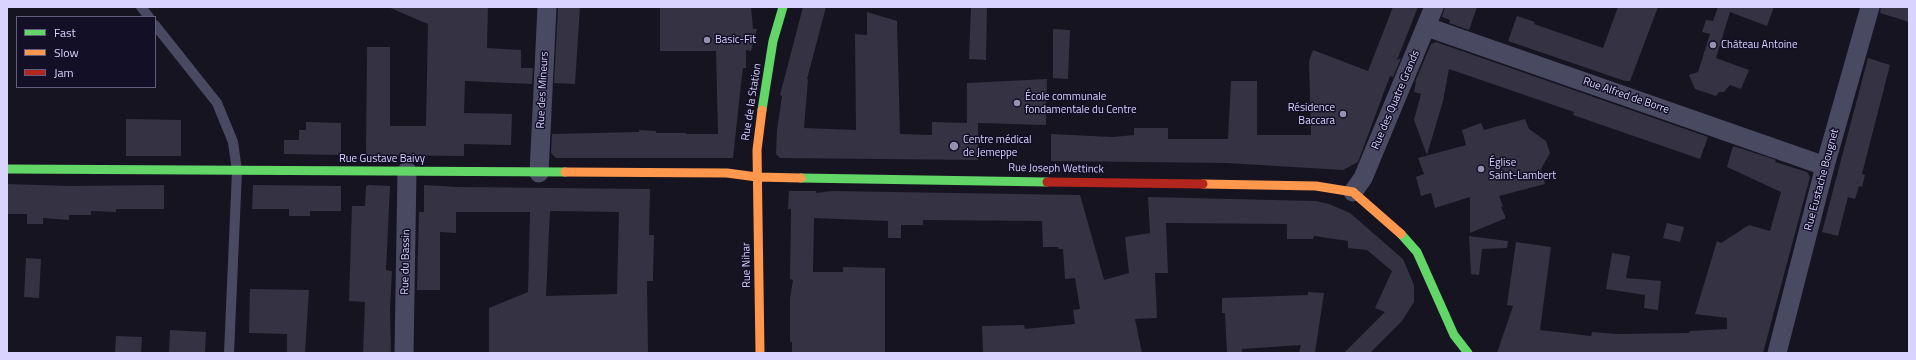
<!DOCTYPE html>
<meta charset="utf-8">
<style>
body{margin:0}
#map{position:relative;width:1916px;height:360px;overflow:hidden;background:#161421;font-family:"Titillium Web",sans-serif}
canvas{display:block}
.frame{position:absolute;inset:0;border:8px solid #d9d4ff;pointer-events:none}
.legend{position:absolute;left:16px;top:16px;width:140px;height:72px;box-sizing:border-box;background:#130f26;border:1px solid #625e7d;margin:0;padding:5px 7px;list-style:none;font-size:12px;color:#d9d4ff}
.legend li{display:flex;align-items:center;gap:8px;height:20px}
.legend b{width:20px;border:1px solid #625e7d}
</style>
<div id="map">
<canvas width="1916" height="360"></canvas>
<div class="frame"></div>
<ul class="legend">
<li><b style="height:5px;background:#63d668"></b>Fast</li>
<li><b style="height:5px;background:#ff974d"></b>Slow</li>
<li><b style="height:5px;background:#b3261e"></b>Jam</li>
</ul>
</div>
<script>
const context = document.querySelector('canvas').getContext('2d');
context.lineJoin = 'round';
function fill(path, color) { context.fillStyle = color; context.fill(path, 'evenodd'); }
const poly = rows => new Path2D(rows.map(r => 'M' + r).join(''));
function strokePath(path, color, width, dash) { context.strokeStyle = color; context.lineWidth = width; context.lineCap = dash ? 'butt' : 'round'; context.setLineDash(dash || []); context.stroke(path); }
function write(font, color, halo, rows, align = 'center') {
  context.font = font + ' "Titillium Web",sans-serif'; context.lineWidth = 3; context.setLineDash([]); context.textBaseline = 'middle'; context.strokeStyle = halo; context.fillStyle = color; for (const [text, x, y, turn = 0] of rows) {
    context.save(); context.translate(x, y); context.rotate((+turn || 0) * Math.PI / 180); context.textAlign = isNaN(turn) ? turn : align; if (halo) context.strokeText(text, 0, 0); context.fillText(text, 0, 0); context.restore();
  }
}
fill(poly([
 [388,7,488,7,487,48,521,50,521,68,533,68,532,84,465,81,464,113,512,114,511,145,464,144,464,156,366,155,367,47,390,47,390,126,426,126,428,24],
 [558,7,580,7,575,84,554,83],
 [660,7,751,7,753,29,757,29,751,51,746,50,746,68,743,68,741,84,733,158,556,158,551,153,552,134,639,132,639,130,656,131,656,133,686,133,687,134,718,134,716,51,660,51],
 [803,7,826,7,807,79,808,79,804,128,856,130,855,34,867,35,867,12,897,21,900,134,932,135,932,122,969,123,967,123,967,83,1047,79,1046,125,978,123,978,160,780,158,776,154,777,130,782,96,780,95],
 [971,7,987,7,986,60,969,59],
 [1393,7,1418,7,1397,60,1401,58,1393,77,1390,76,1358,162,1343,170,1227,163,1051,161,1051,134,1113,137,1134,135,1134,128,1168,128,1168,139,1228,139,1231,81,1257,81,1257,135,1311,135,1309,61,1313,50,1368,71],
 [1445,7,1477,7,1469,30,1449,23,1450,20,1442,17],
 [1618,7,1658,7,1630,81,1625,81,1508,41,1517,16,1535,22,1534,24,1603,48],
 [1718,7,1774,7,1767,26,1730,12,1716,58,1749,70,1741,89,1730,85,1724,92,1719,92,1716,96,1695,89,1689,75,1698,72,1710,34,1702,32,1706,20,1713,21],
 [1881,7,1909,7,1909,22,1880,13],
 [1053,29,1070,30,1068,79,1053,78],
 [1436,42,1708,137,1700,159,1573,115,1574,112,1449,69,1443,101,1427,155,1414,120,1421,94,1414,92,1416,82,1415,82,1431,44],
 [1868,58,1890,65,1862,174,1865,175,1862,187,1859,186,1855,199,1848,197,1838,236,1822,232],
 [126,119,181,120,181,156,126,156],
 [1525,119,1529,129,1546,141,1550,153,1541,169,1545,184,1499,196,1503,206,1501,207,1506,218,1470,233,1470,197,1435,208,1431,193,1421,196,1416,177,1424,174,1418,158,1466,145,1462,130,1481,123,1484,130],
 [306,122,341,123,341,155,284,154,284,140,299,140,299,130,306,130],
 [1733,146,1776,160,1775,162,1807,172,1810,177,1763,353,1497,353,1513,306,1507,305,1516,242,1551,247,1540,330,1591,336,1592,332,1617,334,1689,333,1690,331,1727,329,1727,318,1695,314,1717,241,1721,243,1749,225,1770,231,1781,192,1727,167],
 [7,184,71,186,164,185,164,209,116,209,116,212,91,211,91,215,69,215,69,220,43,218,43,224,27,224,27,214,7,214],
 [253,185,341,186,341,211,310,211,310,216,289,216,289,209,252,209],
 [369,185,390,186,386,270,392,271,390,309,391,353,363,353,365,302,349,301,352,206,365,206,366,186],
 [424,185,457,187,650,189,649,235,654,235,653,281,647,281,648,353,489,353,489,308,528,292,530,212,456,212,456,233,440,232,440,290,417,290,419,212,424,212],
 [550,211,619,212,617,294,546,296],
 [789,191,816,191,816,193,832,191,1080,195,1104,280,1129,273,1125,237,1150,233,1148,197,1316,201,1329,204,1350,213,1403,259,1414,285,1414,302,1402,321,1370,353,1344,353,1385,312,1375,308,1392,271,1367,250,1348,248,1348,241,1314,236,1313,239,1287,239,1287,224,1166,223,1168,273,1155,273,1157,318,1135,319,1142,353,983,353,982,326,1024,325,1025,329,1075,324,1073,310,1080,309,1075,278,1065,279,1063,249,1059,249,1058,247,1043,247,1042,221,923,220,923,225,901,225,901,238,888,238,888,221,814,218,813,272,843,272,843,267,885,268,885,353,792,353,792,343,790,341,790,298,793,280,790,279,791,209,788,209],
 [1667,223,1684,227,1680,242,1663,238],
 [1469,236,1508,241,1507,248,1482,249,1479,275,1471,274],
 [1612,253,1630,256,1626,278,1661,281,1658,310,1644,308,1645,295,1606,289],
 [26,258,41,259,39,298,24,297],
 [250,289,309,290,305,353,287,353,287,334,249,333],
 [1308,292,1324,293,1315,353,1299,353,1301,345,1242,349,1242,353,1227,353,1225,313,1222,313,1222,298,1308,295],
 [170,330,206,332,205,353,169,353],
 [116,336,142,337,141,353,115,353]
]), '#343243');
strokePath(poly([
 [141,7,149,17],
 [155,25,217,103,233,142,237,171,229,353]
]), '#4a4962', 10);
strokePath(poly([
 [1427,27,1825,166],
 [539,173,547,7],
 [1353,192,1363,178,1434,7],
 [404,353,407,171],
 [1777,353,1825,166,1870,7]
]), '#4a4962', 19);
strokePath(poly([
 [762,110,773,41,783,7],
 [7,169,565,172],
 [801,178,1047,182],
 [1401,234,1417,252,1454,335,1468,353]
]), '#63d668', 9);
strokePath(poly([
 [565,172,727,173,757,177,801,178],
 [1203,184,1316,186,1353,192,1401,234],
 [760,353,757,150,762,110]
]), '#ff974d', 9);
strokePath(poly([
 [1047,182,1203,184]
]), '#b3261e', 9);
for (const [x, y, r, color] of [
 [707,40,4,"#9591b1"],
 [1713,45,4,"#9591b1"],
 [1017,103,4,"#9591b1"],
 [1343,114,4,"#9591b1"],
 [954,146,5,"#9591b1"],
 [1481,169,4,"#9591b1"]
]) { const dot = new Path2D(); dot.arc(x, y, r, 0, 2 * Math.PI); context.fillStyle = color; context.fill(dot); strokePath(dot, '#130f26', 1.5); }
write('11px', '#d9d4ff', '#130f26', [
 ["Basic-Fit",715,40],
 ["Château Antoine",1721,45],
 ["École communale",1025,97],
 ["fondamentale du Centre",1025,110],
 ["Résidence",1335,108,"right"],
 ["Baccara",1335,121,"right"],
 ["Centre médical",963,140],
 ["de Jemeppe",963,153],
 ["Église",1489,163],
 ["Saint-Lambert",1489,176]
], 'left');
write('11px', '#d9d4ff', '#130f26', [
 ["Rue des Mineurs",543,90,-87],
 ["Rue Alfred de Borre",1626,96,19],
 ["Rue des Quatre Grands",1396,100,-67],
 ["Rue de la Station",752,102,-81],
 ["Rue Gustave Baivy",382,159],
 ["Rue Joseph Wettinck",1056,169,1],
 ["Rue Eustache Bougnet",1822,180,-75],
 ["Rue du Bassin",406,262,-89],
 ["Rue Nihar",747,265,-91]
]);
</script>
